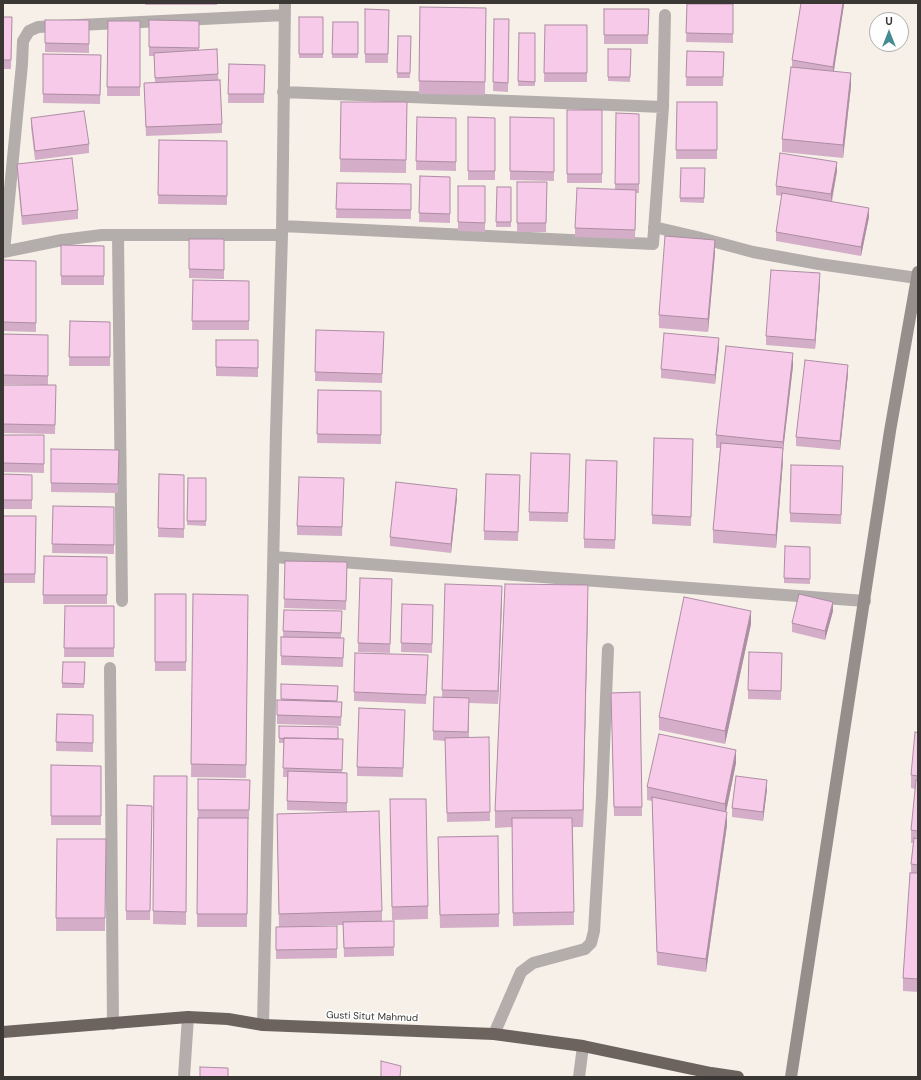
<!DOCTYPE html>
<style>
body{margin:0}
#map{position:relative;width:921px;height:1080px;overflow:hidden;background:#f6f0e8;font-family:"DM Sans",sans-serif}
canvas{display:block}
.frame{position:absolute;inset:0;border:4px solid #3a3734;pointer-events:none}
.north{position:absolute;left:869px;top:12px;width:40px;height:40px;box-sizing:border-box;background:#fefefe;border:1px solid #b0aead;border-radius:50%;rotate:0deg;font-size:11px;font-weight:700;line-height:16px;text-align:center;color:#3a3734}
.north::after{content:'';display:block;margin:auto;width:14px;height:18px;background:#448c91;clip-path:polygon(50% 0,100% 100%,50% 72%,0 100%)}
</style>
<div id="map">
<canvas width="921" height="1080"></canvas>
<div class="frame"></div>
<div class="north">U</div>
</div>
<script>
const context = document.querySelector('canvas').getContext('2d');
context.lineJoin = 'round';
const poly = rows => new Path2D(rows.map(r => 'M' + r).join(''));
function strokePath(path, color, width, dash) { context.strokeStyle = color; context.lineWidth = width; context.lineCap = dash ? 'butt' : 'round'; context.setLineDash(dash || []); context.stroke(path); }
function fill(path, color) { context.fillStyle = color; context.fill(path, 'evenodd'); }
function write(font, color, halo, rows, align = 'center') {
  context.font = font + ' "DM Sans",sans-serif'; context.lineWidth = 3.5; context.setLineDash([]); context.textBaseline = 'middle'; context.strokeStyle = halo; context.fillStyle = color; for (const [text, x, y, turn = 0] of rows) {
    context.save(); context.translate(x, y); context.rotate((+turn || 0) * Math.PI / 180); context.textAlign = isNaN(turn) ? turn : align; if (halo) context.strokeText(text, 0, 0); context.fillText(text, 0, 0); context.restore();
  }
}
strokePath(poly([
 [110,668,113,1024]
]), '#b3aeac', 12);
strokePath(poly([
 [283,92,663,107],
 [282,226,653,244,663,107,665,15],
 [654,227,697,237,753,252,819,264,917,278],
 [118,235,122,601],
 [3,252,62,240,102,235,282,235],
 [4,252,22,64,23,41,29,31,38,27,285,15],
 [274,557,865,601],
 [263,1025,276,432,282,235,285,3],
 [494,1034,521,972,533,963,585,949,591,943,594,931,602,796,608,649],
 [184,1077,188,1017],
 [579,1077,583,1046]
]), '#b3aeac', 12);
strokePath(poly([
 [791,1077,890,431,918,272]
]), '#958e8b', 12);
strokePath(poly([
 [3,1032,188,1017,228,1019,263,1025,494,1034,583,1046,711,1073,738,1077]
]), '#6c635f', 12);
fill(poly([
 [145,3,217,3,217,5,145,5],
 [844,3,834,71,851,86,843,158,782,152,782,139,792,67,792,60],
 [687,4,733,4,733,43,686,42],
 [420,7,486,8,485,95,419,94],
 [365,9,389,10,388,63,365,63],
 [604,9,649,9,648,44,604,44],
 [3,17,12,17,11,69,3,69],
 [299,17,323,17,323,58,299,58],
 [494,19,509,19,508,92,493,91],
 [45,20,89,20,89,53,45,52],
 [149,20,199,21,199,50,218,74,222,124,222,133,146,136,144,83,155,83,154,56,149,56],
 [108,21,140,21,140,96,107,96],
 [333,22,358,22,358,58,332,58],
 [545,25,587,25,587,82,544,82],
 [519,33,535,33,535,86,518,86],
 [398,36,411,36,410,78,397,78],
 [608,49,631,49,630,82,608,81],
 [687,51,724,52,723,86,686,86],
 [43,54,101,55,100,104,43,103],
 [229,64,265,65,264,103,228,103],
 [341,102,407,102,406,173,340,172],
 [677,102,717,102,717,159,676,159],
 [567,110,602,110,602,183,567,183],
 [616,113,639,114,639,193,636,193,635,239,575,237,575,228,615,189],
 [417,117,456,118,456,171,416,170],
 [468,117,495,118,495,180,468,180],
 [510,117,554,118,554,181,510,180],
 [31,118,89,144,89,153,35,160,31,127],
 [159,140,227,141,227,205,158,204],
 [17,164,78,210,78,219,22,225,17,173],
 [681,168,705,168,704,203,680,202],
 [837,171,832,202,869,217,861,256,776,241,776,232,782,196,776,195,776,186],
 [420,176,450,177,450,223,419,222],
 [517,182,547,182,546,232,517,232],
 [337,183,411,184,411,219,336,218],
 [458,186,485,186,485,232,458,231],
 [497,187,511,187,511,227,496,227],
 [189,239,224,239,224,279,189,278],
 [61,245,104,246,104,285,61,285],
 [715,253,708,332,659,328,659,315],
 [3,260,36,261,36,332,3,331],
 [193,280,249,281,249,330,192,330],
 [820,282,815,349,766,345,766,336],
 [70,321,110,322,110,366,69,366],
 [316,330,384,341,382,383,315,381],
 [3,334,48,335,48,385,3,384],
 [216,340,258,340,258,377,216,376],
 [719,347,715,384,661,378,661,369],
 [793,366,783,451,783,461,776,548,713,543,713,530,720,448,716,448,716,435],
 [848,374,840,450,796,446,796,437],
 [3,385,56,385,55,434,3,433],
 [318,390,381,391,381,444,317,443],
 [3,435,44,435,44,473,3,472],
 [693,448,691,526,652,524,652,515],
 [51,449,119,450,118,493,51,492],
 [570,454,568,522,529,521,529,512],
 [617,461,615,549,584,548,584,539],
 [3,474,32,475,32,509,3,509],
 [159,474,184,475,184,538,158,537],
 [843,475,841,524,790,522,790,513],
 [188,478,206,478,206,526,187,525],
 [344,478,342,536,297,535,297,526],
 [520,484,518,541,484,540,484,531],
 [457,498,451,553,390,546,390,537],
 [53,506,114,507,114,554,52,553],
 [3,516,36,516,35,583,3,583],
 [810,547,810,584,784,583,784,578],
 [44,556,107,557,107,604,43,604],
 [285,561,347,562,346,610,284,608],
 [392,579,390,653,358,652,358,643],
 [445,584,502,599,498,704,469,703,469,738,489,737,490,821,447,822,445,741,433,740,433,731,442,697],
 [155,594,186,594,186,671,155,671],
 [193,594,248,595,246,778,191,777],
 [588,602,583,827,573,827,574,925,513,926,512,827,495,828,495,811],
 [402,604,433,605,432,653,401,652],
 [65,606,114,606,114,657,64,657],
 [284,610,342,611,341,638,344,638,343,667,281,665,281,637,283,637],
 [833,611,825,640,792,632,792,623],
 [751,624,725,744,659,730,659,717],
 [782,653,781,700,748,699,748,690],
 [85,662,84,688,62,688,62,683],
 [428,664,426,704,354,701,354,692],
 [281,684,338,686,337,702,342,702,341,726,277,724,277,700,281,701],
 [640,692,642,816,614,816,611,693],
 [57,714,93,715,93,752,56,751],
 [405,719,403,777,357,776,357,767],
 [279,726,338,739,343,739,342,772,347,773,347,812,287,810,287,777,283,777,284,743,279,743],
 [918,733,918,992,903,991,903,978,911,873,911,864,913,843,911,843,911,830,915,789,911,788,911,775],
 [736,763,726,812,727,825,706,972,657,965,652,801,647,800,647,787],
 [51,765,101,766,101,825,51,825],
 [154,776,187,776,186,925,153,924],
 [198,779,250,780,249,819,248,819,247,927,197,927],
 [767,789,763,821,732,817,732,808],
 [127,805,152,806,150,920,126,920],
 [390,812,428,906,428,919,392,920],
 [277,827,382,911,382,922,394,921,394,956,344,957,343,925,279,927],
 [57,839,106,839,105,931,56,931],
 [438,850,499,914,499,927,440,928],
 [337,926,337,958,276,959,276,927]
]), '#d4aec8');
fill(poly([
 [843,3,844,3,844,5,833,76,833,67],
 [851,73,851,86,843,158,843,145],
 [837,162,837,171,831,203,831,194],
 [869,208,869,217,861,256,861,247],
 [715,240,715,253,708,332,708,319],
 [820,273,820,282,815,349,815,340],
 [719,338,719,347,715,384,715,375],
 [793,353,793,366,783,451,783,461,776,548,776,535,783,454,783,442],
 [848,365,848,374,840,450,840,441],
 [457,489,457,498,451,553,451,544],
 [588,585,588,602,583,827,583,810],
 [502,586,502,599,498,704,498,691],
 [833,602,833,611,825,640,825,631],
 [751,611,751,624,725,744,725,731],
 [736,750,736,763,725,817,725,804],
 [767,780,767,789,763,821,763,812],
 [727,812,727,825,706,972,706,959]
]), '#ad8da3');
const building = poly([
 [801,3,843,3,833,67,792,60,801,3],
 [687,4,733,4,733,34,686,33,687,4],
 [420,7,486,8,485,82,419,81,420,7],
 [365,9,389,10,388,54,365,54,365,9],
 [604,9,649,9,648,35,604,35,604,9],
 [3,17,12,17,11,60,3,60,3,17],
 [299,17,323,17,323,54,299,54,299,17],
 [494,19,509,19,508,83,493,82,494,19],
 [45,20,89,20,89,44,45,43,45,20],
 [149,20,199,21,199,48,149,47,149,20],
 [108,21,140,21,140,87,107,87,108,21],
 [333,22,358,22,358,54,332,54,333,22],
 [545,25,587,25,587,73,544,73,545,25],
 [519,33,535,33,535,82,518,81,519,33],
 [398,36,411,36,410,73,397,73,398,36],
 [217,49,218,74,155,78,154,53,217,49],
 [608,49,631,49,630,77,608,77,608,49],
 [687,51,724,52,723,77,686,77,687,51],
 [43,54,101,55,100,95,43,94,43,54],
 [229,64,265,65,264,94,228,94,229,64],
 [791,67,851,73,843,145,782,139,791,67],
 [220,80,222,124,146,127,144,83,220,80],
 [341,102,407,102,406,160,340,159,341,102],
 [677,102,717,102,717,150,676,150,677,102],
 [567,110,602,110,602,174,567,174,567,110],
 [84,111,89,144,35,151,31,118,84,111],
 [616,113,639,114,639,184,615,184,616,113],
 [417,117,456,118,456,162,416,161,417,117],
 [468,117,495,118,495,171,468,171,468,117],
 [510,117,554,118,554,172,510,171,510,117],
 [159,140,227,141,227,196,158,195,159,140],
 [780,153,837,162,831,194,776,186,780,153],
 [72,158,78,210,22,216,17,164,72,158],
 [681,168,705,168,704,198,680,198,681,168],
 [420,176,450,177,450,214,419,213,420,176],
 [517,182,547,182,546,223,517,223,517,182],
 [337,183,411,184,411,210,336,209,337,183],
 [458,186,485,186,485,223,458,222,458,186],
 [497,187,511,187,511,222,496,222,497,187],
 [577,188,636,190,635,230,575,228,577,188],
 [782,193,869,208,861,247,776,232,782,193],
 [665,236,715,240,708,319,659,315,665,236],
 [189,239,224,239,224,270,189,269,189,239],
 [61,245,104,246,104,276,61,276,61,245],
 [3,260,36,261,36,323,3,322,3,260],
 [771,270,820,273,815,340,766,336,771,270],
 [193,280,249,281,249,321,192,321,193,280],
 [70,321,110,322,110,357,69,357,70,321],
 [316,330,384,332,382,374,315,372,316,330],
 [664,333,719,338,715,375,661,369,664,333],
 [3,334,48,335,48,376,3,375,3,334],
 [216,340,258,340,258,368,216,367,216,340],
 [726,346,793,353,783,442,716,435,726,346],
 [805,360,848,365,840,441,796,437,805,360],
 [3,385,56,385,55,425,3,424,3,385],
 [318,390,381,391,381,435,317,434,318,390],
 [3,435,44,435,44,464,3,463,3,435],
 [654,438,693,439,691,517,652,515,654,438],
 [721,443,783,448,776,535,713,530,721,443],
 [51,449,119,450,118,484,51,483,51,449],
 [531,453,570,454,568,513,529,512,531,453],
 [586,460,617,461,615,540,584,539,586,460],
 [791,465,843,466,841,515,790,513,791,465],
 [3,474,32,475,32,500,3,500,3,474],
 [159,474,184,475,184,529,158,528,159,474],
 [486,474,520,475,518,532,484,531,486,474],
 [299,477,344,478,342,527,297,526,299,477],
 [188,478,206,478,206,521,187,521,188,478],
 [396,482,457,489,451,544,390,537,396,482],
 [53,506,114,507,114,545,52,544,53,506],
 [3,516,36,516,35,574,3,574,3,516],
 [785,546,810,547,810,579,784,578,785,546],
 [44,556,107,557,107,595,43,595,44,556],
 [285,561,347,562,346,601,284,599,285,561],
 [360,578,392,579,390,644,358,643,360,578],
 [445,584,502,586,498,691,442,690,445,584],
 [505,584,588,585,583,810,495,811,505,584],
 [155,594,186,594,186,662,155,662,155,594],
 [193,594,248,595,246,765,191,764,193,594],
 [799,594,833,602,825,631,792,623,799,594],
 [684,597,751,611,725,731,659,717,684,597],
 [402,604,433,605,432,644,401,643,402,604],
 [65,606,114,606,114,648,64,648,65,606],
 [284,610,342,611,341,633,283,631,284,610],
 [281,637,344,638,343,658,281,656,281,637],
 [749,652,782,653,781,691,748,690,749,652],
 [355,653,428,655,426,695,354,692,355,653],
 [63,662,85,662,84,684,62,683,63,662],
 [281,684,338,686,337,701,281,699,281,684],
 [640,692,642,807,614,807,611,693,640,692],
 [434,697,469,698,468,732,433,731,434,697],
 [277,700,342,702,341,717,277,715,277,700],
 [359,708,405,710,403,768,357,767,359,708],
 [57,714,93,715,93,743,56,742,57,714],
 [279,726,338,727,338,739,284,738,284,739,279,738,279,726],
 [915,732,918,733,918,776,911,775,915,732],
 [659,734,736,750,725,804,647,787,659,734],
 [489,737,490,812,447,813,445,738,489,737],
 [284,738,343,739,342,770,283,768,284,738],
 [51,765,101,766,101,816,51,816,51,765],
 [288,771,347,773,347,803,287,801,288,771],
 [154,776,187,776,186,912,153,911,154,776],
 [736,776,767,780,763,812,732,808,736,776],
 [198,779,250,780,249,810,198,810,198,779],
 [916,780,918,780,918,831,911,830,916,780],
 [652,797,727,812,706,959,657,952,652,797],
 [390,799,426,799,428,906,392,907,390,799],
 [127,805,152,806,150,911,126,911,127,805],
 [379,811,382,911,279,914,277,814,379,811],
 [198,818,248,818,247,914,197,914,198,818],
 [512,818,572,818,574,912,513,913,512,818],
 [498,836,499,914,440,915,438,837,498,836],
 [914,838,918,839,918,865,911,864,914,838],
 [57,839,106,839,105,918,56,918,57,839],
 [910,873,918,873,918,979,903,978,910,873],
 [394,921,394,947,344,948,343,922,394,921],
 [337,926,337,949,276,950,276,927,337,926],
 [381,1061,401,1066,400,1077,381,1077,381,1061],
 [200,1067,228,1068,228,1077,200,1077,200,1067]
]);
fill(building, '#f7cae9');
strokePath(building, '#ad8da3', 1);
write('10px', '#3a3734', '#fefefe', [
 ["Gusti Situt Mahmud",372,1017,2]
]);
</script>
